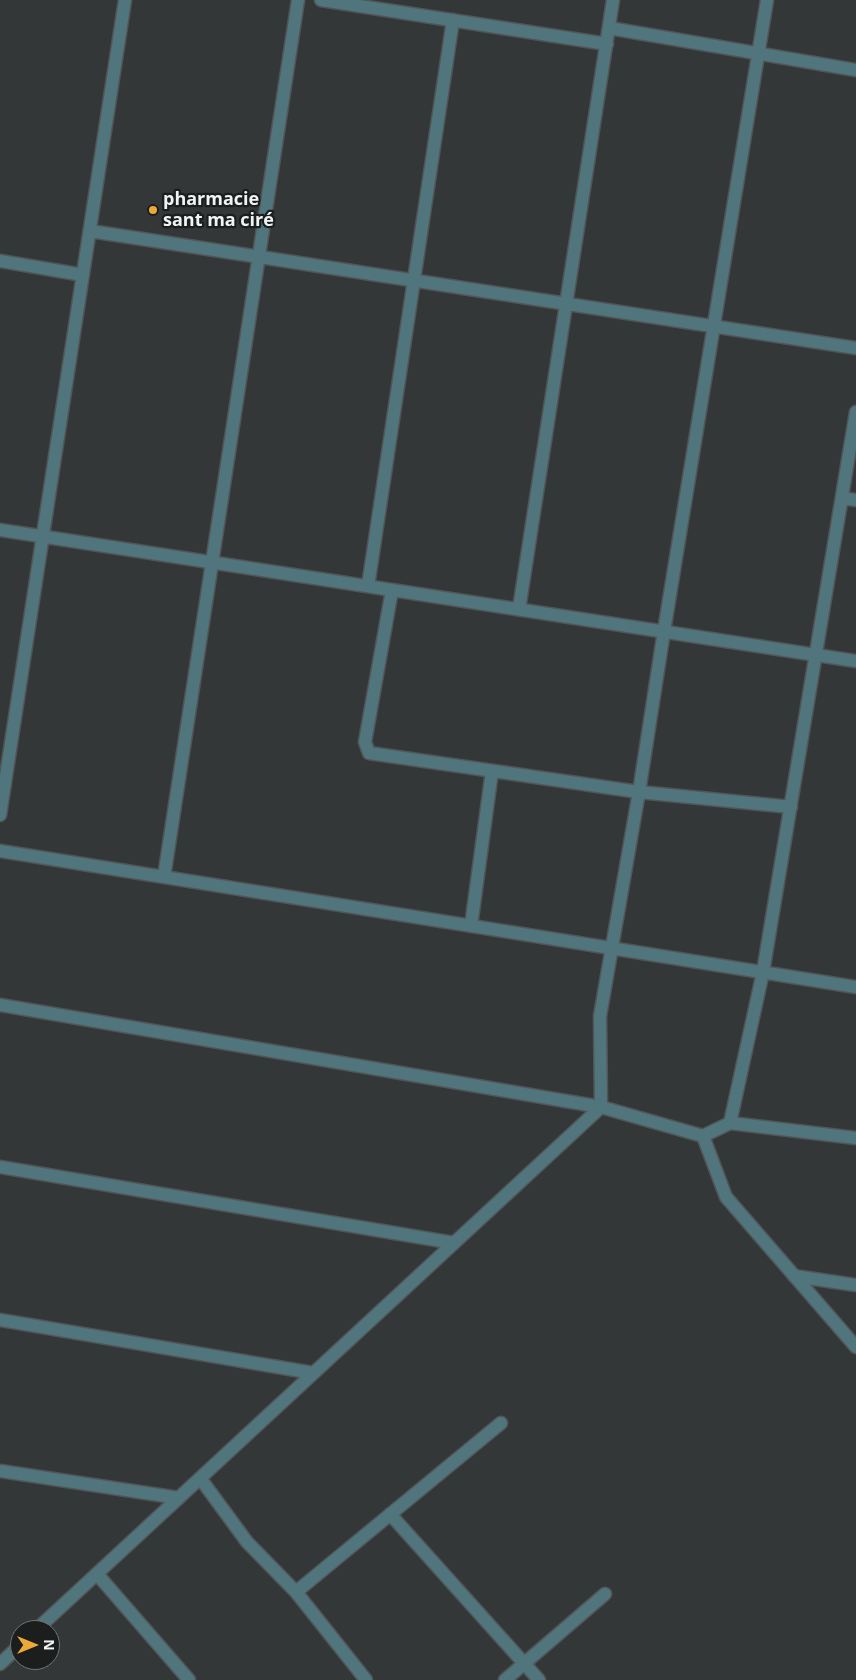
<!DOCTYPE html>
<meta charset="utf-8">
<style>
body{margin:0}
#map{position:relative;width:856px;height:1680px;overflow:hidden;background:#333738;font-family:"Open Sans",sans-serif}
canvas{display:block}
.north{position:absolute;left:10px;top:1620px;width:50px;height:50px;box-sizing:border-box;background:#1c1e1e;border:1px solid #717474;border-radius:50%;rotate:90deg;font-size:14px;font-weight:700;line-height:20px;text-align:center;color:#f1f4f5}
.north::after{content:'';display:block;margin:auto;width:18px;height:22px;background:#eba939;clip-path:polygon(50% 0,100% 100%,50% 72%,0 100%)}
</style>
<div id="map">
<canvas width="856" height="1680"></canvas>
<div class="north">N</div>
</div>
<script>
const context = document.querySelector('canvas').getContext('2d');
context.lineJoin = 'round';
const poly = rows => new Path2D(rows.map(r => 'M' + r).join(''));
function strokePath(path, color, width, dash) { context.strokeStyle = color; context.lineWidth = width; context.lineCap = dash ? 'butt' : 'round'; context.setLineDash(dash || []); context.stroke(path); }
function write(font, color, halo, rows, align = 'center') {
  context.font = font + ' "Open Sans",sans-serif'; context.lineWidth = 4.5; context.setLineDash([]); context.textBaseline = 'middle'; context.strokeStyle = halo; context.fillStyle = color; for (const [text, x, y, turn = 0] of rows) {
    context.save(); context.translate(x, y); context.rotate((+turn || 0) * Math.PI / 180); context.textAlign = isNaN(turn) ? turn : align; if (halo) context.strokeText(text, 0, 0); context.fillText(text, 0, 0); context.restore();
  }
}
const street = poly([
 [321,0,607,44],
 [609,28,856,70],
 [90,231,856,348],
 [0,261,83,275],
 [856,412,763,972,730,1123,703,1136,726,1197,856,1347],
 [842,498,856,500],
 [0,530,856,661],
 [368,586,453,20],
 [392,590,365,742,369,753,639,792,791,807],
 [519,609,613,0],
 [0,815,125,0],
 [0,851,856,987],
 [164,877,298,0],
 [471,926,492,771],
 [0,1005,601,1107,703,1136],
 [730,1123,856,1138],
 [0,1167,454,1243],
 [794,1276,856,1285],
 [0,1320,313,1373],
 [0,1471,179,1498],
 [200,1478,247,1542,296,1592,366,1680],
 [390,1514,539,1680],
 [97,1574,189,1680],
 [296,1592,501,1423],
 [36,1630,601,1107,600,1016,639,792,664,631,767,0],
 [0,1664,20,1645],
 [505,1680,605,1594]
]);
strokePath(street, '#515556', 15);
strokePath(street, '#51757d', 12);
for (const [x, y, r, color] of [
 [153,210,5,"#eba939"]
]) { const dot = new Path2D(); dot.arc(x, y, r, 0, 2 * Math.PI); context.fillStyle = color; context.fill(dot); strokePath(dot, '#1c1e1e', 2); }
write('bold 18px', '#f1f4f5', '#1c1e1e', [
 ["pharmacie",163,200],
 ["sant ma ciré",163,221]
], 'left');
</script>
